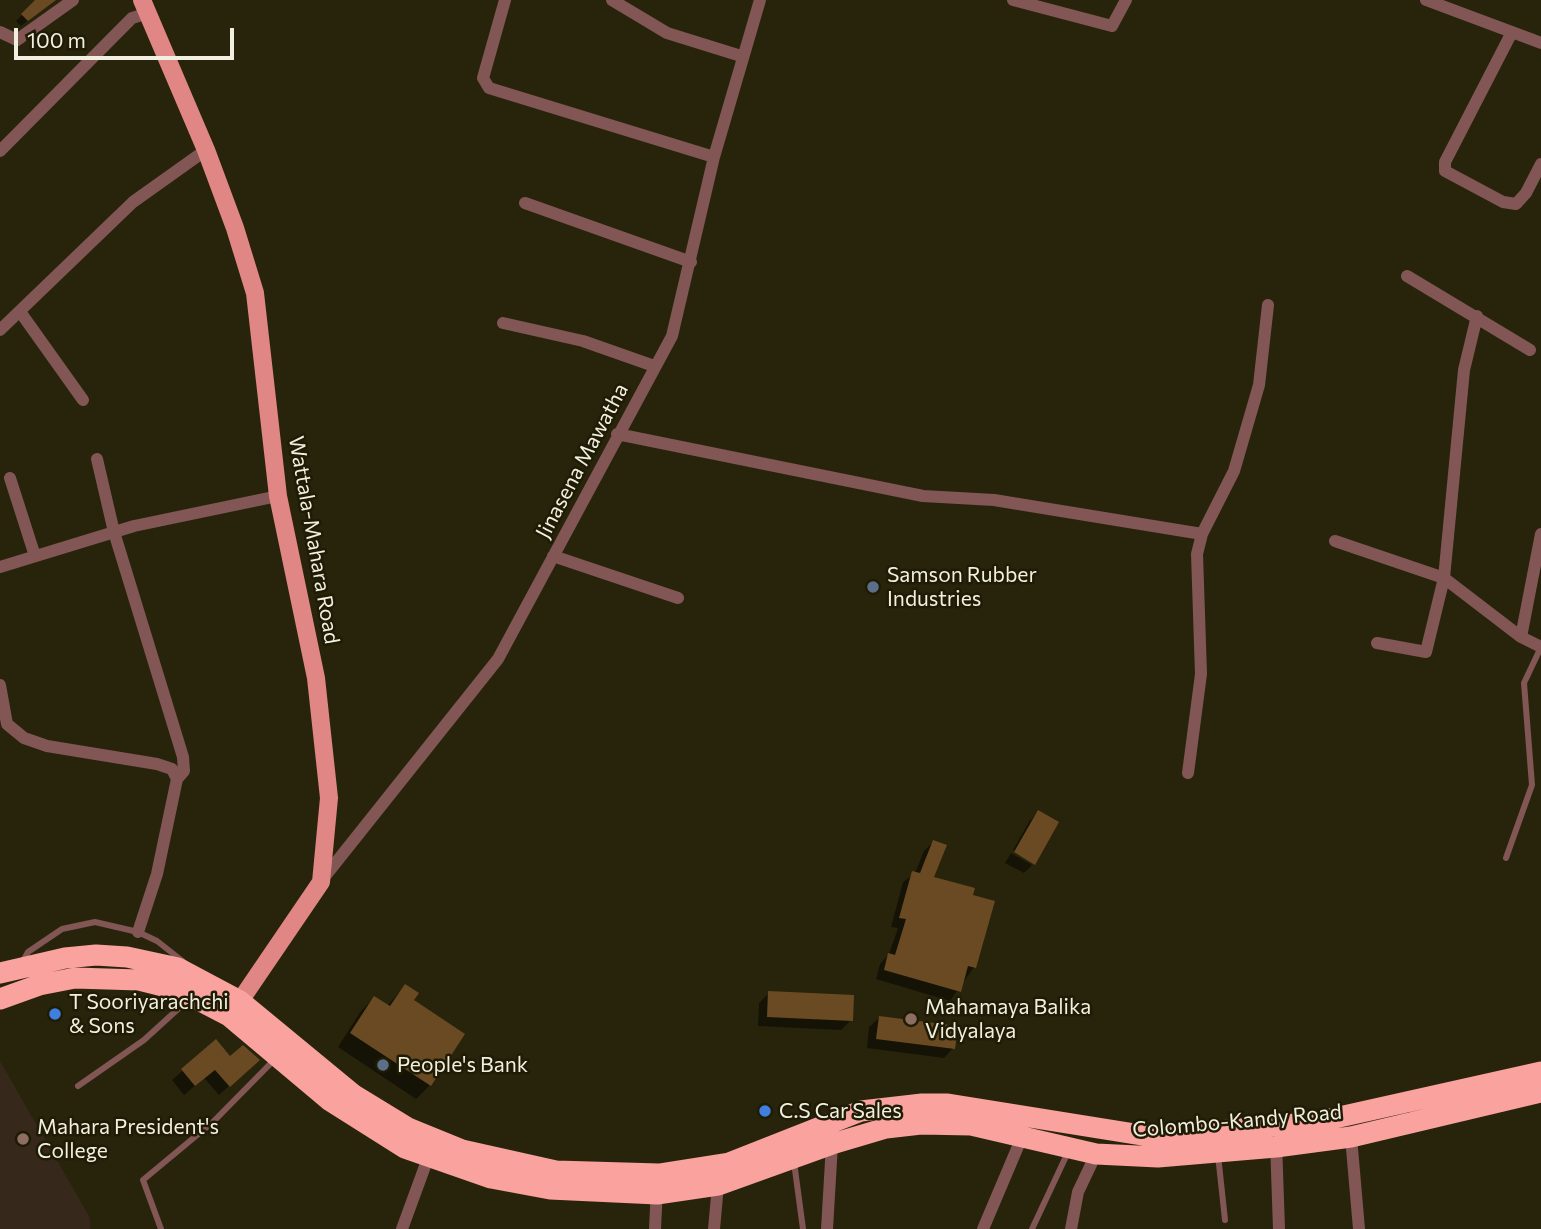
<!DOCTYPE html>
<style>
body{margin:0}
#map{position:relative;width:1541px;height:1229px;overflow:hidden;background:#28240c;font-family:Commissioner,sans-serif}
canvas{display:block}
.scale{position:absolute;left:14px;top:28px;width:220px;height:32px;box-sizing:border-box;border:4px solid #f1efe0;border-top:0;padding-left:9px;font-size:21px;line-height:24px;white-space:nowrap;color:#f1efe0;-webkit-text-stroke:5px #1f1b04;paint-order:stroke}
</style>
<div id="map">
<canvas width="1541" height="1229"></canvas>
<div class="scale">100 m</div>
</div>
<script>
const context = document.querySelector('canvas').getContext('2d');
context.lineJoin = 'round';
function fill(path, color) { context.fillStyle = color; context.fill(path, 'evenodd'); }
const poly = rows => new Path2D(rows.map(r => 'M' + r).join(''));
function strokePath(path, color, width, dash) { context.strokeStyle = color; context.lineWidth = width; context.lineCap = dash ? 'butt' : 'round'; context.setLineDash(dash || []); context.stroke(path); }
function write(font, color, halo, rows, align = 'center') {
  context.font = font + ' Commissioner,sans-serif'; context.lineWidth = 5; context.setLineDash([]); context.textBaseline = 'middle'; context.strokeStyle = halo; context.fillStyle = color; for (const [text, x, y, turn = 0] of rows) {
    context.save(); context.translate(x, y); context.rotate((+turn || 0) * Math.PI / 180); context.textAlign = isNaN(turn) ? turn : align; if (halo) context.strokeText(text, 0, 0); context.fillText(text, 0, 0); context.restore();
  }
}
fill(poly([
 [0,1061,90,1218,90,1229,0,1229]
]), '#36281b');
fill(poly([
 [37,0,53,1,21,26,16,21],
 [1038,812,1033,862,1013,850,1029,822],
 [933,842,932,878,974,967,950,1001,876,979,880,964,889,954,898,928,891,927,903,882,915,873,924,851],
 [1011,853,1032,865,1024,873,1005,863],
 [405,986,412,1001,463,1034,430,1085,416,1099,338,1047,361,1011,374,998,387,1006],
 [769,993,851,1020,841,1030,758,1026,759,1003],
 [879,1018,953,1048,944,1058,867,1048,869,1027],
 [216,1042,230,1059,248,1069,219,1095,204,1078,184,1095,172,1080]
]), '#0007');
fill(poly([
 [35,0,56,0,28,21,21,14],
 [1038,810,1059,822,1035,865,1014,852],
 [933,840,947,845,934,877,975,888,973,895,995,901,976,968,968,966,961,992,884,970,888,953,895,955,906,919,899,918,912,871,920,873],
 [405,984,419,993,414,1000,465,1034,431,1086,350,1033,374,996,390,1006],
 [768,991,854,995,853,1021,767,1017],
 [879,1016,958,1026,955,1049,876,1039],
 [216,1039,230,1056,243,1045,260,1060,230,1087,215,1070,195,1086,181,1069]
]), '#6a4a22');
strokePath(poly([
 [1506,858,1532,785,1524,683,1541,647],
 [22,963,28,952,62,929,95,922,138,932,157,941,185,963],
 [78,1086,144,1040,189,999],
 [1218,1155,1225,1220],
 [794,1162,803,1229],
 [161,1229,143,1180,214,1121,274,1060],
 [1032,1229,1069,1150]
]), '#825654', 6);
strokePath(poly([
 [505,0,483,78,489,88,714,157],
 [612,0,667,33,741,56],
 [1013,0,1112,26,1126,0],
 [1426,0,1541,43],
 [0,32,17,40,73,0],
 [1511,34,1445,162,1445,171,1503,202,1516,204,1526,193,1541,164],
 [0,151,132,18,145,14],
 [525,203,691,262],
 [1407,276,1530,350],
 [21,313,83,400],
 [1477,316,1464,370,1444,578,1521,637,1541,647],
 [503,323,583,341,654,366],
 [0,330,133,202,206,150],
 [617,434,923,496,994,500,1202,534],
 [97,459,114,532,183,757,184,771,177,779],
 [10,478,35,556],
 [1335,541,1444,578,1426,652,1377,643],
 [553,556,678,598],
 [0,567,134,526,278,496],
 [1521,637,1541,534],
 [0,685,7,724,24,738,47,746,157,764,172,769,177,779,157,874,138,932],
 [1188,773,1201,674,1197,554,1202,534,1234,471,1259,385,1268,305],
 [322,880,498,659,672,336,714,157,760,0],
 [1351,1137,1359,1229],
 [1276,1142,1279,1229],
 [402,1229,428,1158],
 [655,1229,657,1188],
 [714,1229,718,1185],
 [827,1229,832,1144],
 [983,1229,1022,1137],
 [1071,1229,1078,1192,1096,1154]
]), '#825654', 12);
strokePath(poly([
 [142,0,206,150,235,228,255,293,278,496,316,678,329,798,321,882,240,1001]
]), '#e08684', 18);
strokePath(poly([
 [0,973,65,958,96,955,127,957,178,968,240,1001,354,1095,408,1128,462,1150,556,1171,659,1174,729,1163,861,1111,922,1104,948,1104,1154,1137,1317,1122,1541,1072],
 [0,999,39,985,75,978,139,980,179,990,229,1016,329,1100,405,1148,491,1178,550,1189,657,1194,718,1185,832,1144,886,1128,921,1124,971,1125,1096,1154,1158,1157,1276,1147,1351,1137,1541,1092]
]), '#f9a29e', 21);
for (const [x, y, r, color] of [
 [873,587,7,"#5c6f8a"],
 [55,1014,7,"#3f7fe0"],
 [911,1019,7,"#8d6e63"],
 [383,1065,7,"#5c6f8a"],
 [765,1111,7,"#3f7fe0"],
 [23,1139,7,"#8d6e63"]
]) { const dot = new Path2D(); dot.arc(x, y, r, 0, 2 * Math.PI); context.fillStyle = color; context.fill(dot); strokePath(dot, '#1f1b04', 2.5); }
write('21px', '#f1efe0', '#1f1b04', [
 ["Jinasena Mawatha",582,461,-62],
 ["Wattala-Mahara Road",314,540,80],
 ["Colombo-Kandy Road",1237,1121,-5]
]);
write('21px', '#f1efe0', '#1f1b04', [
 ["Samson Rubber",887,575],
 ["Industries",887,599],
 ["T Sooriyarachchi",69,1002],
 ["& Sons",69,1026],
 ["Mahamaya Balika",925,1007],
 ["Vidyalaya",925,1031],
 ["People's Bank",397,1065],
 ["C.S Car Sales",779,1111],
 ["Mahara President's",37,1127],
 ["College",37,1151]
], 'left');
</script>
